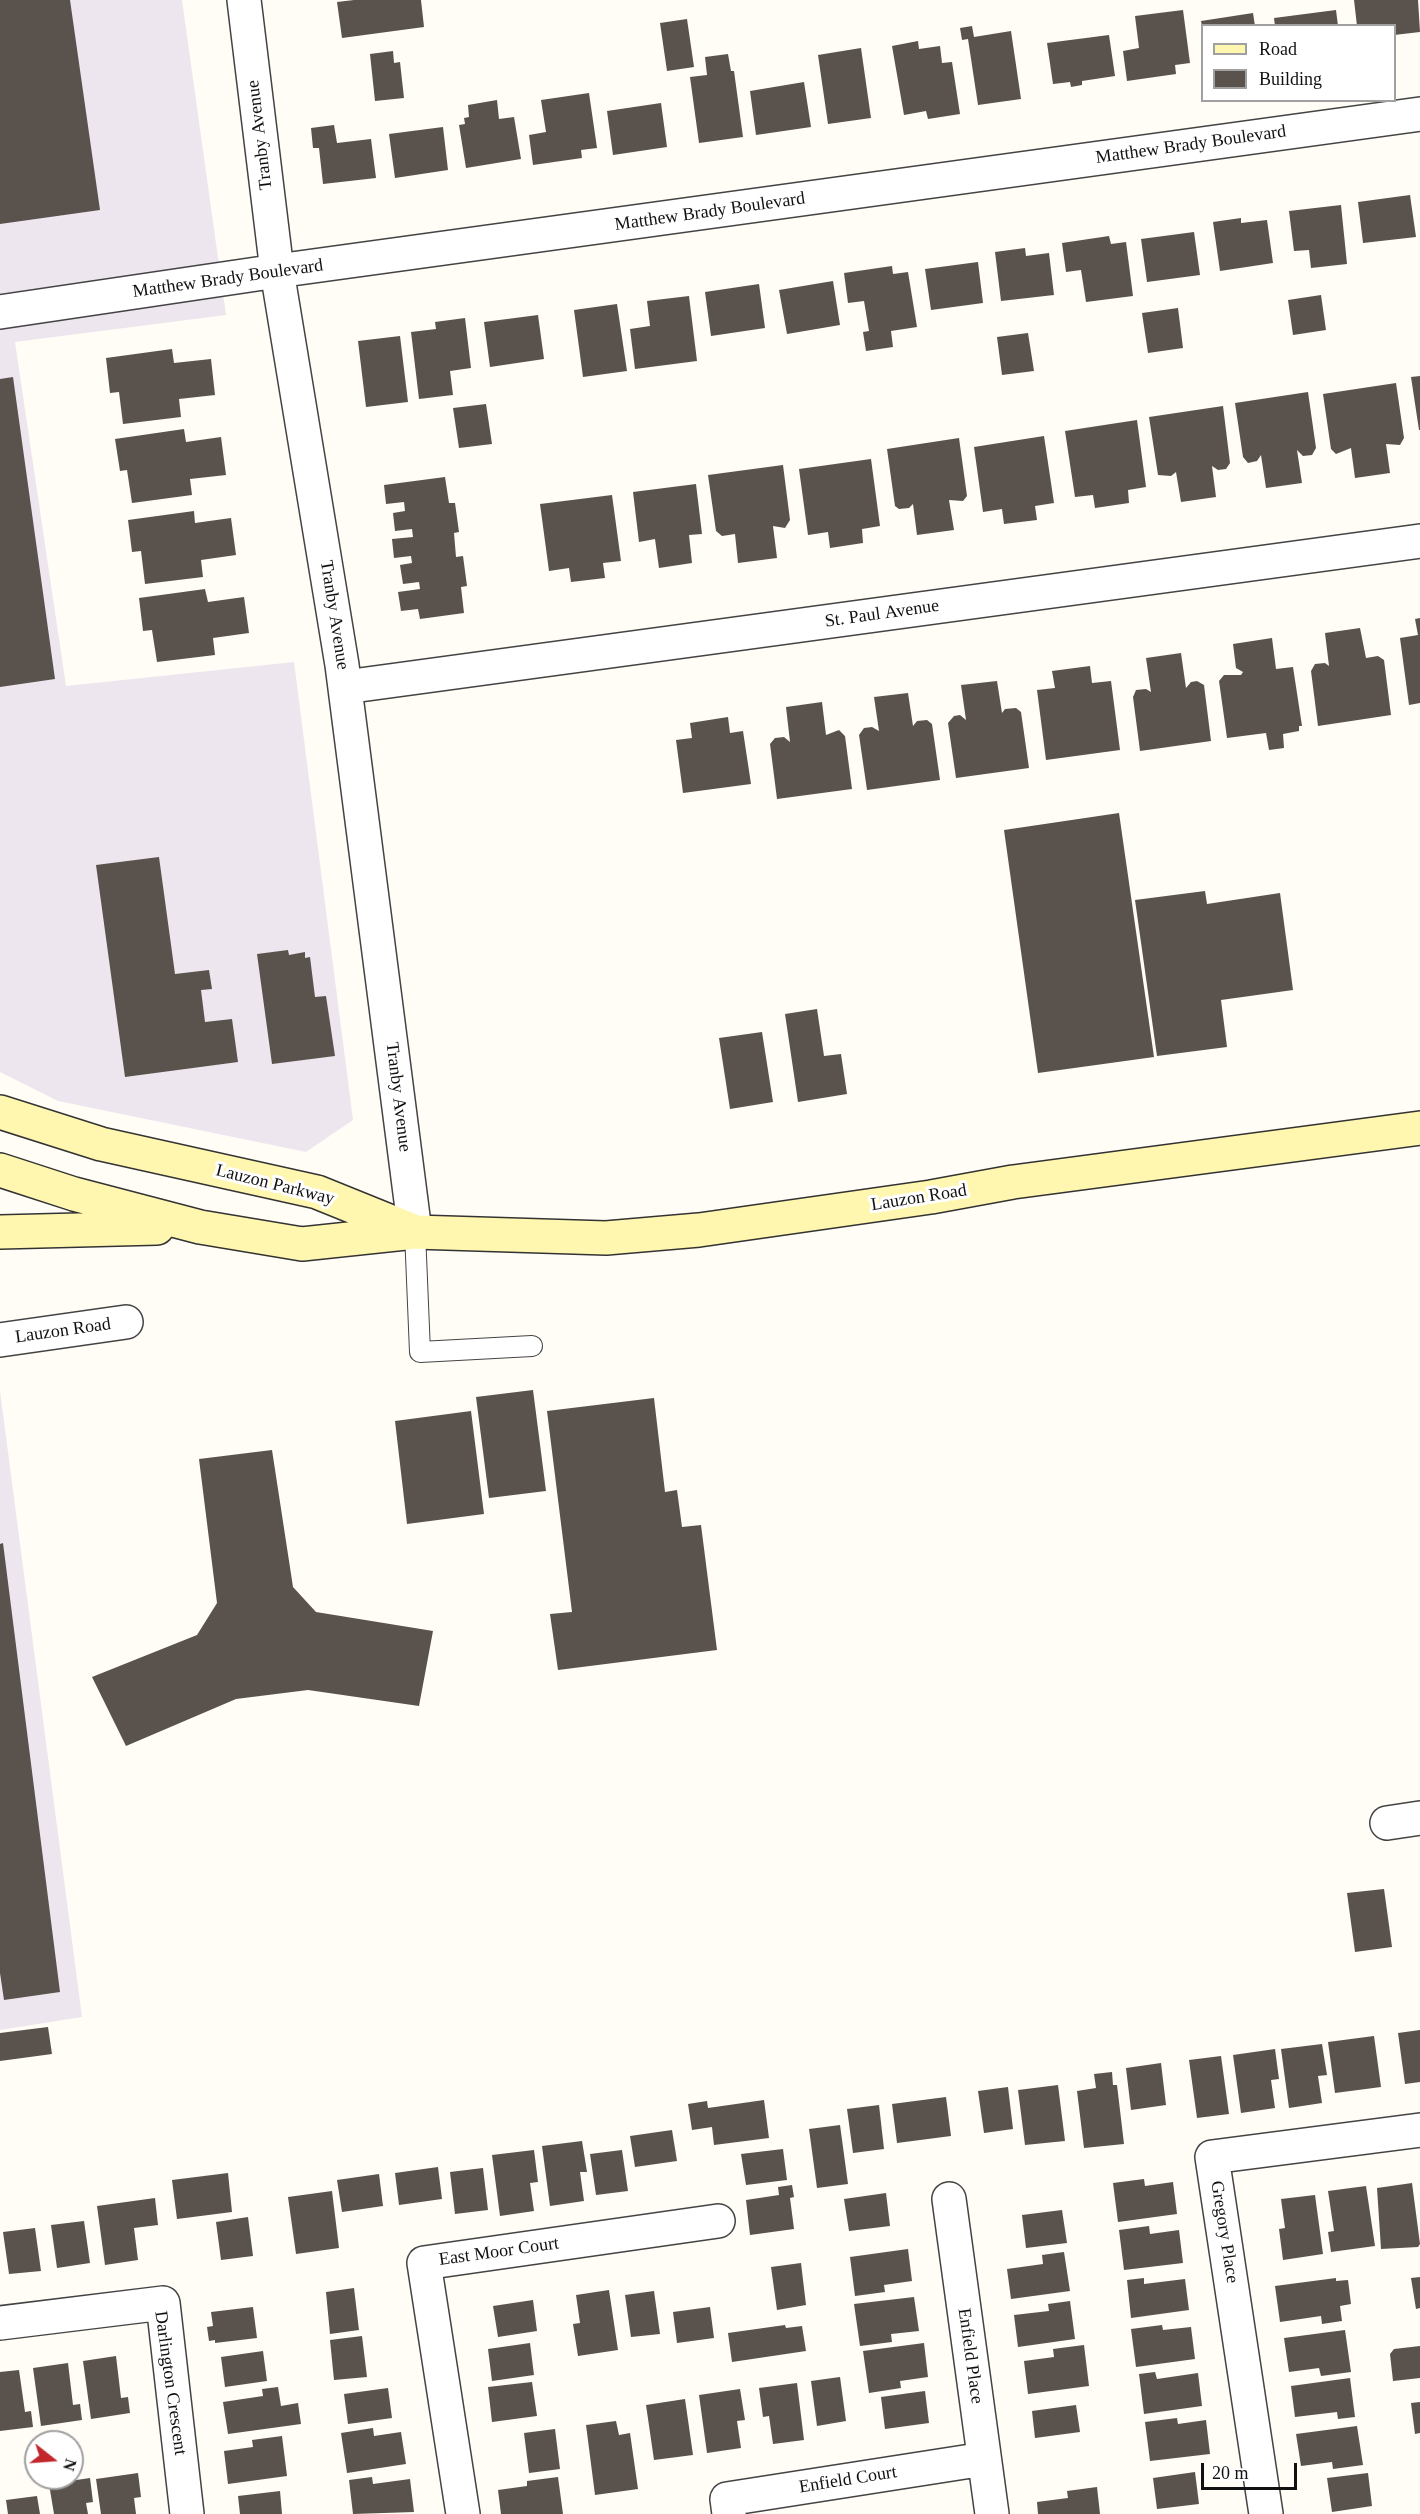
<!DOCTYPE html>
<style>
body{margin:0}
#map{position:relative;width:1420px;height:2514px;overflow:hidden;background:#fffdf5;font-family:Georgia,serif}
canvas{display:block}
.legend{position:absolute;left:1201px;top:24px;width:195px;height:78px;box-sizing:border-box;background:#fff;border:2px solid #a0a0a0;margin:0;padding:8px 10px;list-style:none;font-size:18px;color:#111}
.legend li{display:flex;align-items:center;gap:12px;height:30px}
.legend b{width:30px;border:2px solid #a0a0a0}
.north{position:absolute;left:24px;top:2430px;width:60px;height:60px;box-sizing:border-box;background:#fff;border:2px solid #a0a0a0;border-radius:50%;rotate:107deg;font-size:16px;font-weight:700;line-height:24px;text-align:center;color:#111}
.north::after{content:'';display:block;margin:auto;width:21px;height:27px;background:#c4262e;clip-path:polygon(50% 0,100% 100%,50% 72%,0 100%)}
.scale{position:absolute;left:1201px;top:2463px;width:96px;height:27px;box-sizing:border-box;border:3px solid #111;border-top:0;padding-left:8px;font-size:18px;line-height:21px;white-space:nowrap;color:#111;-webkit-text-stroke:4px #fff;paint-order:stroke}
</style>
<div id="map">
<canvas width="1420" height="2514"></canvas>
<ul class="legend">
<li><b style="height:8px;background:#fff6b0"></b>Road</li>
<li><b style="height:16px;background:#5a524d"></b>Building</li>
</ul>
<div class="north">N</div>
<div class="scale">20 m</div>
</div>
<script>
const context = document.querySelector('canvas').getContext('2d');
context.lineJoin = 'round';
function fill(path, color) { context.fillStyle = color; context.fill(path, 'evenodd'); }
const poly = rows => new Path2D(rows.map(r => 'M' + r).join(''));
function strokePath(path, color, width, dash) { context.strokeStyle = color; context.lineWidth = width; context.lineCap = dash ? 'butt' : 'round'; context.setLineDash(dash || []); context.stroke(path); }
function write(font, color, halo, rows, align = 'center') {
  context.font = font + ' Georgia,serif'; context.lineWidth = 6; context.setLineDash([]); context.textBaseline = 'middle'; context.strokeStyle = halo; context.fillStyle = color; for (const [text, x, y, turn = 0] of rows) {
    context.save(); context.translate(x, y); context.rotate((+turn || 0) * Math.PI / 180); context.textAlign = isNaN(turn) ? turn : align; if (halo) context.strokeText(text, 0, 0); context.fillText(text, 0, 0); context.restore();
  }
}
fill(poly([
 [0,0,182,0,226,315,15,342,66,686,294,662,353,1120,306,1152,58,1101,0,1072],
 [0,1391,82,2017,0,2030]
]), '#eee6ef');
fill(poly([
 [0,0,70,0,100,210,0,224],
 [354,0,421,0,424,27,342,38,337,2],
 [1354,0,1418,0,1420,32,1394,35,1394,26,1357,26],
 [1183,10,1190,63,1175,65,1176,74,1127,81,1123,51,1139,48,1135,16],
 [1336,10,1338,26,1275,26,1274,18],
 [1253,13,1255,26,1202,26,1201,21],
 [687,19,694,67,667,71,660,23],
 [972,26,974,37,1011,31,1021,99,978,105,968,39,962,40,960,28],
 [1109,35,1115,76,1082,81,1082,85,1071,87,1070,82,1053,84,1047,43],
 [918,41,919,49,940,46,942,63,952,62,960,114,928,119,926,111,904,115,892,46],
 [861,48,871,118,828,124,818,55],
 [393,51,394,63,400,62,404,98,375,101,370,54],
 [728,54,731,71,734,71,743,137,699,143,690,77,707,75,705,57],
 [804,82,811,127,756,135,750,91],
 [589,93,597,148,581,150,582,158,533,165,529,135,546,132,541,100],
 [497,100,499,119,514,117,521,159,466,168,459,125,465,124,464,118,469,117,468,105],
 [661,103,667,147,613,155,607,111],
 [334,125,337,143,371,139,376,178,323,184,319,148,313,148,311,128],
 [443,127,448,170,395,178,389,134],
 [1410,195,1416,237,1363,243,1358,202],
 [1341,205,1347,264,1311,268,1309,250,1294,251,1289,211],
 [1241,218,1241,223,1267,220,1273,263,1220,271,1213,222],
 [1194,232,1200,275,1147,282,1141,239],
 [1109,236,1111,244,1126,242,1133,296,1086,302,1081,270,1066,272,1062,243],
 [1025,248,1026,256,1049,253,1054,295,1001,301,995,252],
 [978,262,983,303,931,310,925,269],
 [892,266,893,274,908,272,917,327,891,331,893,347,866,351,863,332,869,331,864,301,848,303,844,273],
 [833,281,840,325,787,334,779,290],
 [759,284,765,328,711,336,705,292],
 [1321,295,1326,330,1293,335,1288,300],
 [689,296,697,361,635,369,630,329,650,326,647,301],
 [617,304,627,371,583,377,574,310],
 [1178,308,1183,348,1148,353,1142,313],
 [538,315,544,359,490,367,484,322],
 [465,318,471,368,450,371,453,395,419,399,411,332,436,329,435,322],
 [1028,333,1034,371,1002,375,997,337],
 [400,336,408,402,366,407,358,341],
 [172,349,174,363,211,359,215,395,179,399,181,417,123,424,119,392,110,393,106,358],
 [1420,376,1420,430,1419,430,1411,377],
 [13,377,55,679,0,687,0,379],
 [1396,383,1404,438,1400,445,1386,444,1390,473,1355,478,1351,448,1336,454,1331,449,1323,394],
 [1308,392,1316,448,1312,455,1303,456,1297,450,1302,483,1266,488,1261,455,1257,461,1248,463,1243,457,1235,403],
 [486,404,492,444,459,448,453,408],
 [1223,406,1230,463,1226,469,1218,470,1212,466,1216,497,1181,502,1176,472,1171,476,1158,475,1149,417],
 [1137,420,1146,487,1128,490,1129,503,1095,508,1093,495,1075,497,1065,431],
 [184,429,186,442,221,437,226,475,190,479,192,495,132,503,127,470,120,471,115,439],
 [1044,436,1054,503,1035,506,1037,520,1004,524,1002,509,983,512,974,447],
 [959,438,967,496,963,501,949,500,954,530,917,535,913,504,909,508,899,509,895,506,887,449],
 [871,459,880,526,862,529,863,543,830,548,828,532,808,535,799,469],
 [783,465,790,520,785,528,773,526,777,558,738,563,735,534,722,536,716,531,708,475],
 [445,477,449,503,455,503,459,532,454,533,456,557,463,556,467,586,461,587,464,613,420,619,418,609,401,611,398,592,420,589,419,582,403,584,400,565,412,563,411,556,394,558,392,539,413,537,412,529,395,531,393,513,405,511,404,502,386,504,384,485],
 [696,484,702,534,689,535,692,563,659,568,655,539,639,542,633,492],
 [612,495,621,561,603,563,605,578,571,582,569,568,549,571,540,504],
 [194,511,195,523,231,518,236,555,201,560,203,577,145,584,141,551,132,552,128,520],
 [205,589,208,602,244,597,249,633,213,638,215,655,157,662,152,630,143,631,139,598],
 [1420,618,1420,703,1409,705,1400,638,1418,635,1415,619],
 [1360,628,1366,658,1378,656,1384,660,1391,715,1318,726,1311,671,1315,664,1325,663,1329,666,1325,633],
 [1272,638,1276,669,1293,667,1302,726,1299,726,1299,731,1283,734,1284,748,1269,750,1266,733,1227,738,1219,681,1224,675,1241,675,1243,672,1236,668,1233,644],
 [1181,653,1186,688,1191,682,1197,681,1204,685,1211,741,1140,751,1133,697,1136,690,1146,689,1151,692,1146,658],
 [1090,666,1092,683,1111,681,1120,750,1046,760,1037,690,1055,688,1052,671],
 [997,681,1002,713,1005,709,1016,708,1021,712,1029,768,956,778,948,723,954,716,960,715,966,720,961,685],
 [908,693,913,726,917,721,927,720,932,724,940,780,867,790,859,735,864,728,872,727,879,731,874,697],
 [822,702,826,735,839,730,845,736,852,789,777,799,770,744,775,738,784,737,790,742,786,707],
 [728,717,730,733,743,731,751,784,683,793,676,740,692,738,690,723],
 [1119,813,1154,1057,1038,1073,1004,830],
 [159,857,175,974,209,970,212,989,201,990,205,1022,232,1019,238,1062,125,1077,96,865],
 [1205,891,1207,904,1280,893,1293,990,1221,1000,1227,1047,1157,1056,1135,900],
 [288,950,289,955,305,952,305,958,310,957,315,997,326,996,335,1056,272,1064,257,954],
 [817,1009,824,1056,841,1054,847,1094,798,1102,785,1014],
 [762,1032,773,1102,730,1109,719,1038],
 [533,1390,546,1491,489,1498,476,1397],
 [654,1398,665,1492,677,1490,682,1527,701,1525,717,1650,558,1670,550,1614,572,1612,547,1411],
 [471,1411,484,1514,407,1524,395,1421],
 [272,1450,293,1587,316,1612,433,1631,419,1706,308,1690,236,1699,126,1746,92,1677,197,1635,217,1603,199,1459],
 [3,1543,60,1992,4,2000,0,1973,0,1544],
 [1384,1889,1392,1947,1355,1952,1347,1893],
 [48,2027,52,2054,0,2061,0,2033],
 [1420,2030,1420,2082,1405,2084,1398,2033],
 [1374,2036,1381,2087,1335,2093,1328,2042],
 [1322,2044,1327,2075,1318,2076,1322,2103,1289,2108,1281,2049],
 [1275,2049,1279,2079,1271,2080,1275,2108,1241,2113,1233,2055],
 [1221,2056,1229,2114,1197,2118,1189,2060],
 [1161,2063,1166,2105,1131,2110,1126,2068],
 [1112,2072,1113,2085,1117,2085,1124,2144,1084,2148,1077,2091,1096,2088,1094,2074],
 [1058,2085,1065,2141,1025,2145,1018,2090],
 [1008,2087,1013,2129,984,2133,978,2091],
 [946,2097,951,2136,897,2143,892,2104],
 [764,2100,769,2138,714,2145,712,2127,692,2130,688,2104,707,2101,708,2108],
 [879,2105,884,2149,853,2153,847,2109],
 [840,2125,848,2184,817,2188,809,2129],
 [672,2130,677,2161,635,2167,630,2136],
 [582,2141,587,2172,580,2172,584,2201,550,2206,542,2146],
 [783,2149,787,2180,746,2185,741,2154],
 [534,2150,538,2182,530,2183,534,2211,500,2216,492,2155],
 [622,2150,628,2191,596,2195,590,2154],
 [438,2167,442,2199,399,2205,395,2173],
 [483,2168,488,2210,455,2214,450,2172],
 [228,2173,232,2212,177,2219,172,2180],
 [379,2174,383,2206,342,2212,337,2180],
 [1144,2179,1145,2186,1173,2182,1177,2214,1118,2222,1113,2183],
 [1412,2183,1420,2244,1418,2247,1381,2249,1377,2188],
 [792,2185,794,2197,790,2198,794,2229,750,2235,746,2200,779,2195,778,2187],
 [1366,2186,1375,2246,1331,2252,1328,2232,1334,2231,1328,2191],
 [332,2191,339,2248,296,2254,288,2197],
 [886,2193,890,2226,849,2231,844,2199],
 [1315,2195,1323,2254,1283,2260,1279,2229,1285,2228,1281,2199],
 [155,2198,158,2225,134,2228,138,2260,105,2265,97,2206],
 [1062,2210,1067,2243,1026,2248,1022,2215],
 [248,2217,253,2256,221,2260,216,2222],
 [84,2221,90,2263,57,2268,51,2225],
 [1149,2226,1150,2234,1179,2230,1183,2263,1124,2270,1119,2230],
 [35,2228,41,2271,9,2274,3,2232],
 [908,2249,912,2281,884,2285,885,2292,855,2296,850,2257],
 [1064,2252,1070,2291,1011,2299,1007,2269,1043,2264,1042,2255],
 [801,2263,806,2305,777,2310,771,2267],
 [1420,2277,1420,2308,1416,2309,1411,2278],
 [1144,2278,1144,2284,1185,2279,1189,2310,1131,2318,1127,2280],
 [1336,2278,1336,2281,1348,2280,1351,2304,1340,2306,1342,2321,1322,2324,1321,2316,1280,2322,1275,2286],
 [354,2288,359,2330,330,2334,326,2292],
 [609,2290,618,2350,578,2356,573,2324,580,2323,576,2295],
 [654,2291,660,2334,631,2337,625,2295],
 [914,2297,919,2331,891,2334,892,2342,860,2346,854,2304],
 [533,2300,537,2331,498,2337,493,2306],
 [1070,2301,1075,2339,1018,2347,1014,2315,1049,2311,1048,2304],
 [253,2307,257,2338,215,2343,215,2340,209,2341,207,2327,213,2326,211,2312],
 [710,2307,714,2338,677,2343,673,2312],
 [785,2325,786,2328,802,2326,806,2351,732,2362,728,2333],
 [1162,2325,1163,2330,1191,2327,1195,2359,1136,2367,1131,2329],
 [1345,2330,1351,2372,1321,2376,1319,2368,1289,2372,1284,2338],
 [362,2336,367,2377,334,2380,330,2340],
 [530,2343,534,2375,492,2381,488,2349],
 [924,2343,928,2377,900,2381,901,2388,869,2393,863,2351],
 [1084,2345,1089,2386,1028,2394,1024,2361,1054,2357,1053,2349],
 [1420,2346,1420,2378,1393,2381,1390,2354,1394,2349],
 [263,2351,267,2381,225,2387,221,2357],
 [116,2356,121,2398,128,2397,130,2413,91,2419,83,2361],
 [68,2363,73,2405,80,2404,82,2420,41,2426,33,2368],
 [19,2370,25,2412,31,2411,33,2427,0,2431,0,2372],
 [1155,2372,1157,2379,1198,2373,1202,2406,1144,2414,1139,2374],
 [840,2377,846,2421,817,2426,811,2381],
 [1350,2378,1355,2417,1338,2419,1337,2412,1295,2417,1291,2386],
 [532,2382,537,2416,492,2422,488,2387],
 [797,2383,804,2440,773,2444,769,2416,763,2417,759,2388],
 [278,2387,281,2406,298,2403,301,2424,228,2434,223,2402,263,2396,262,2389],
 [388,2388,392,2418,348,2424,344,2394],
 [740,2389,745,2420,737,2421,741,2448,707,2453,699,2395],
 [925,2391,929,2423,885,2429,881,2397],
 [685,2399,693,2455,654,2460,646,2405],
 [1420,2402,1420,2433,1415,2434,1411,2403],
 [1076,2405,1080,2432,1035,2438,1032,2411],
 [1177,2418,1178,2424,1206,2420,1210,2454,1150,2461,1145,2422],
 [616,2421,619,2435,630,2433,638,2489,595,2495,586,2425],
 [1357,2426,1363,2465,1333,2469,1332,2462,1301,2466,1296,2434],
 [373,2428,374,2436,401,2432,406,2464,347,2473,341,2433],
 [555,2429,560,2469,529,2473,524,2433],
 [282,2436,287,2476,228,2484,224,2451,253,2447,252,2440],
 [1195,2472,1199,2504,1157,2509,1153,2478],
 [138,2473,141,2497,134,2498,136,2514,101,2514,96,2479],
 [1368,2473,1372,2506,1332,2512,1327,2478],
 [372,2477,373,2484,410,2479,414,2512,353,2514,349,2480],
 [558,2477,563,2514,501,2514,498,2490,527,2486,527,2481],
 [90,2478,93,2502,86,2503,88,2514,54,2514,49,2484],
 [1097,2487,1100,2514,1038,2514,1037,2502,1068,2498,1067,2491],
 [280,2491,282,2514,240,2514,238,2496],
 [37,2496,40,2514,8,2514,6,2500]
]), '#5a524d');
const service = poly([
 [415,1232,420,1352,532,1346]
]);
const minor = poly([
 [244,0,277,271,342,665,415,1232],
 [0,312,277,271,1420,114],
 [345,687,1420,541],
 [0,1340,126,1322],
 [1387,1823,1420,1818],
 [949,2199,992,2514],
 [0,2323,163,2303,187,2514],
 [463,2514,424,2263,718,2221],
 [729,2514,727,2499,984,2459],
 [1266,2514,1212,2157,1420,2130]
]);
const secondary = poly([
 [0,1112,101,1144,317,1192,411,1230],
 [0,1170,74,1194,200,1227,302,1244,415,1232,606,1238,699,1230,931,1197,1013,1182,1420,1128],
 [0,1232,157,1228]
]);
strokePath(service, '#444', 22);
strokePath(minor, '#444', 36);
strokePath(secondary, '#333', 36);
strokePath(service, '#fff', 20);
strokePath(minor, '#fff', 33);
strokePath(secondary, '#fff6b0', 33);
write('18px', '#111', '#fff', [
 ["Tranby Avenue",260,135,-97],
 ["Matthew Brady Boulevard",1191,145,-8],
 ["Matthew Brady Boulevard",710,212,-8],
 ["Matthew Brady Boulevard",228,279,-8],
 ["St. Paul Avenue",882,614,-8],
 ["Tranby Avenue",334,615,81],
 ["Tranby Avenue",398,1097,83],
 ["Lauzon Parkway",275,1185,14],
 ["Lauzon Road",919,1198,-9],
 ["Lauzon Road",63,1331,-8],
 ["Gregory Place",1224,2232,81],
 ["East Moor Court",499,2252,-8],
 ["Enfield Place",970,2356,82],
 ["Darlington Crescent",170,2383,82],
 ["Enfield Court",848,2480,-9]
]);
</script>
